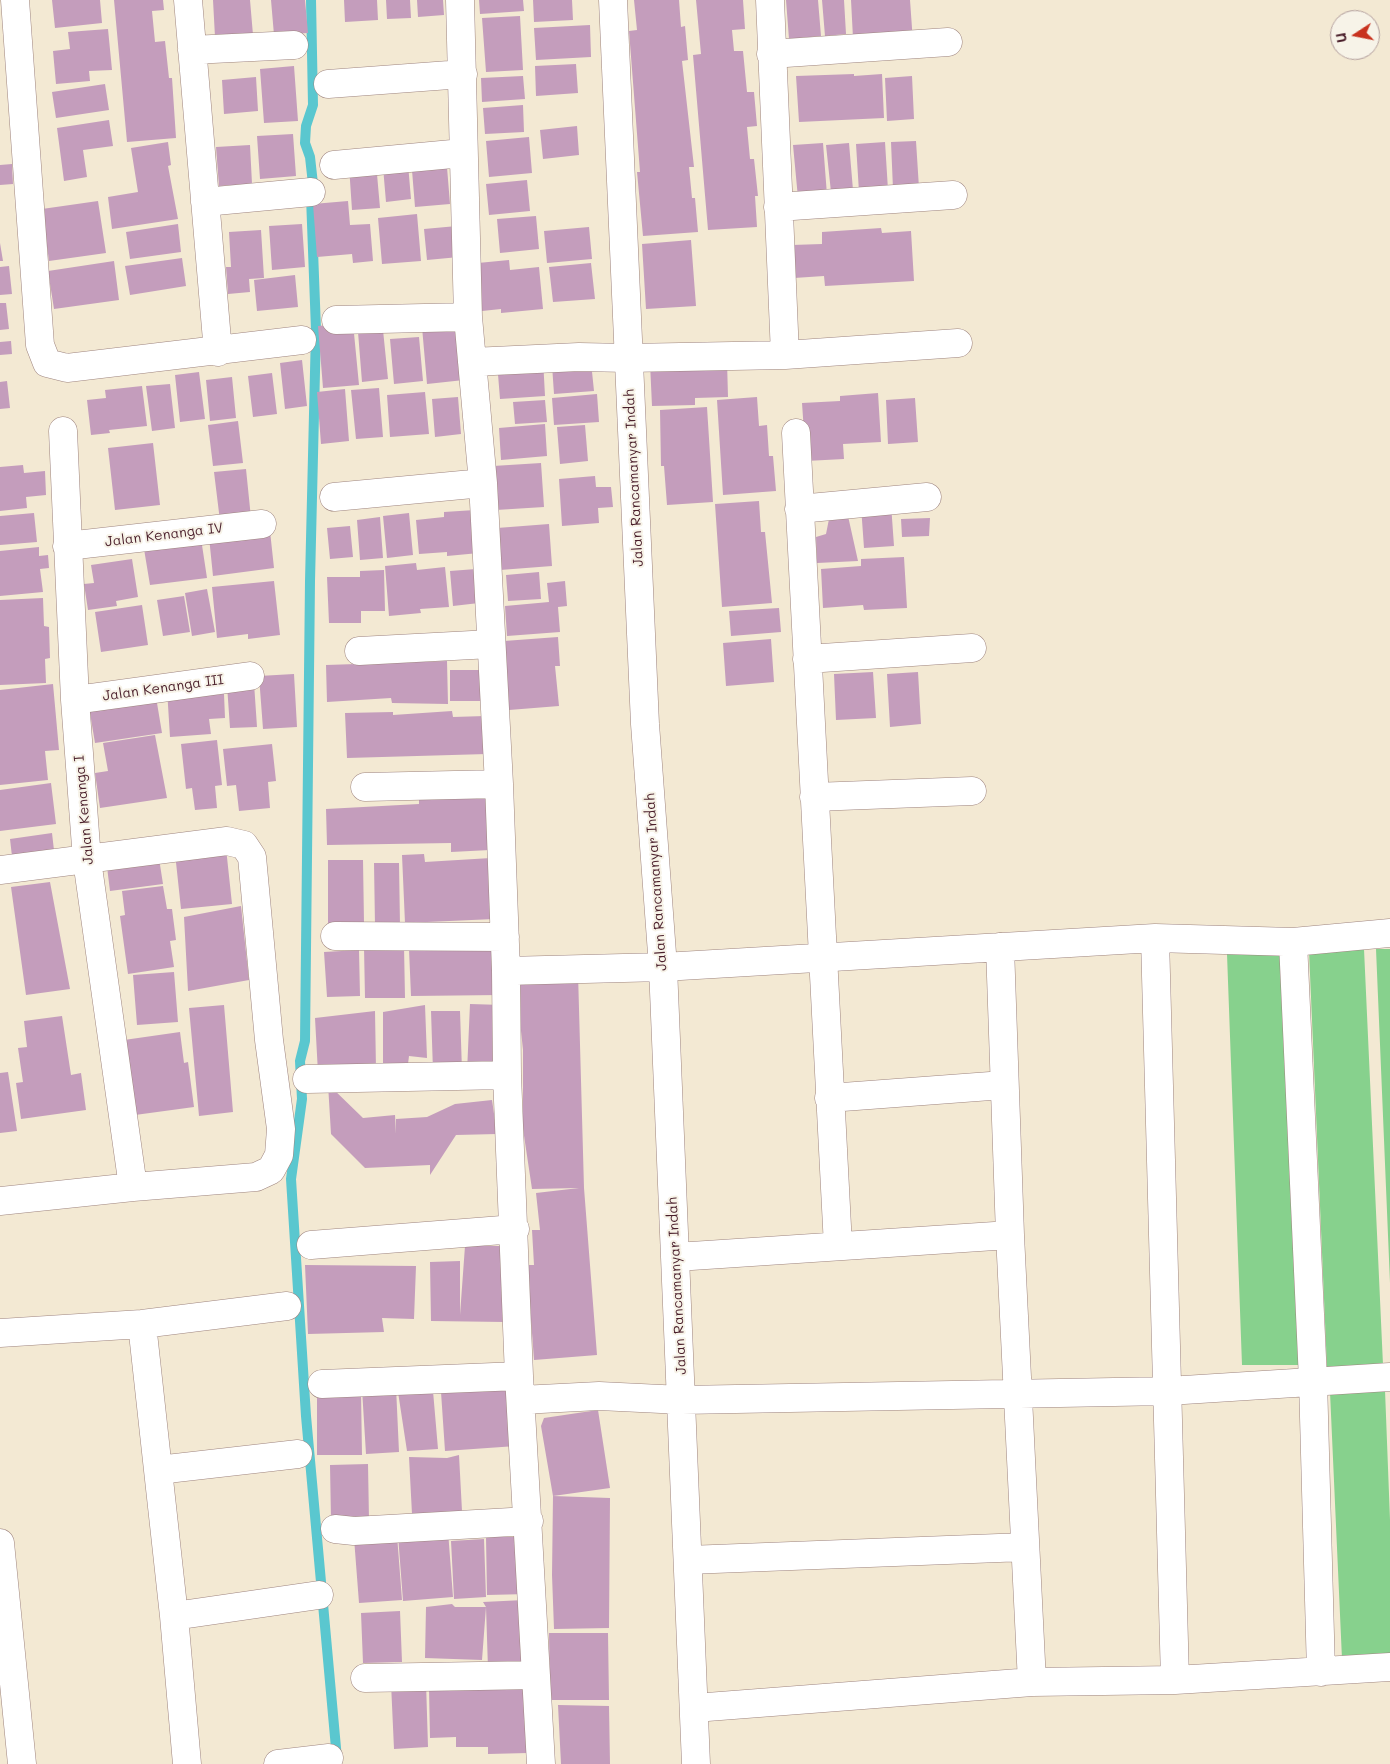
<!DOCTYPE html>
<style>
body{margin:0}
#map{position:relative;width:1390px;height:1764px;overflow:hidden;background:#f3e9d3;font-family:Mali,sans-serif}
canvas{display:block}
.north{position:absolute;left:1330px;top:10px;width:50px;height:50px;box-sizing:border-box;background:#f7f3e8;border:1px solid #b29e9c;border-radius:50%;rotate:259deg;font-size:14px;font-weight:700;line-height:20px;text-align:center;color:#4a1f2b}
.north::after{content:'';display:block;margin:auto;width:18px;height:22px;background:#c8321e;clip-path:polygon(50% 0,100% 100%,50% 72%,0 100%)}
</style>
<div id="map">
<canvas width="1390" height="1764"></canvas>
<div class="north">U</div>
</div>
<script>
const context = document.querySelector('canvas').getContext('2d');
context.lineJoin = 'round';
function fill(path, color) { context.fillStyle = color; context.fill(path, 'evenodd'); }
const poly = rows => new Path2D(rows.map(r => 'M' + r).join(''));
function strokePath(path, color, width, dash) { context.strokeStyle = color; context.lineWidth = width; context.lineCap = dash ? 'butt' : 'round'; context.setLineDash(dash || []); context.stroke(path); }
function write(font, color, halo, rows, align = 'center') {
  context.font = font + ' Mali,sans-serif'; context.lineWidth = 4; context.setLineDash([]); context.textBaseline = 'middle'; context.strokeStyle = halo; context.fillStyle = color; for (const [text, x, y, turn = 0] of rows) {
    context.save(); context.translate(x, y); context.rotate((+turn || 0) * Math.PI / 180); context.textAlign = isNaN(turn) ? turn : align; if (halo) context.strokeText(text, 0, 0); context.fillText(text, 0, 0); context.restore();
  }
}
fill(poly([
 [1364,949,1383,1365,1327,1368,1309,951],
 [1376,949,1390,949,1390,1283],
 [1284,952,1299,1365,1242,1365,1227,954],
 [1385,1390,1390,1520,1390,1656,1342,1659,1330,1392]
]), '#87d18d');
strokePath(poly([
 [311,0,313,105,306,126,305,143,310,157,314,193,311,197,316,330,310,581,305,1041,300,1061,302,1099,291,1179,306,1416,337,1759]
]), '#5ac7cf', 10);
fill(poly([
 [52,0,100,0,102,23,55,28],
 [114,0,163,0,164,10,152,11,155,42,165,41,169,78,172,78,176,138,127,142],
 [213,0,250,0,253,35,215,37],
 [271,0,305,0,308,33,274,35],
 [344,0,377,0,378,20,345,22],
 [386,0,410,0,411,18,387,19],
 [417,0,443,0,444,15,418,17],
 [479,0,523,0,524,11,480,14],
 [533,0,572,0,573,20,534,22],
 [634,0,679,0,681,27,685,26,688,60,682,61,694,167,689,167,692,198,695,198,698,232,643,236,637,172,640,172,629,31,637,30],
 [696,0,743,0,745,29,732,30,734,51,743,51,747,92,754,92,757,126,747,127,750,159,754,159,758,196,755,196,757,227,708,230,693,55,701,54],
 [786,0,818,0,821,36,789,39],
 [822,0,844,0,846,34,825,36],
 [851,0,910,0,913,42,853,38],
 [520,16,523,70,486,72,482,18],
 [590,25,591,57,536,60,534,28],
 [108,29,112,70,89,71,90,81,56,84,53,51,70,49,68,32],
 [576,64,578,93,536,96,535,66],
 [294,66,298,121,264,123,260,69],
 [854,74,854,76,882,74,884,118,799,122,796,76],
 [523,76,525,99,482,102,481,78],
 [912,76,914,119,887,121,885,78],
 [256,77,258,111,224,114,222,80],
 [105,84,109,110,56,118,52,92],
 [523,105,524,132,485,134,483,108],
 [109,120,113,146,83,150,87,177,64,181,57,128],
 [577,126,579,155,543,159,540,130],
 [293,134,296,176,260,179,257,136],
 [529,137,532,173,489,177,486,141],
 [916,141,919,188,893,189,891,142],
 [168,142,171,165,168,166,178,219,112,229,108,197,138,192,131,148],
 [885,142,888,190,859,192,856,144],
 [823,143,827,195,798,198,793,145],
 [849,143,853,190,831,192,826,145],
 [250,145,252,184,219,186,216,147],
 [446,155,450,204,415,207,411,158],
 [376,163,380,208,352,210,349,166],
 [12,164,13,184,0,185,0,165],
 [408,164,411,199,386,202,383,167],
 [527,180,530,211,489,215,486,184],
 [98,201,106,253,49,261,42,209],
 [348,201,350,225,370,224,373,261,353,263,352,254,317,257,313,204],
 [417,214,421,261,382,264,378,218],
 [536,216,539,249,500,253,497,219],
 [178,224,181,252,130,259,126,232],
 [302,224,305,267,272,270,269,226],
 [457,226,459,257,427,260,424,229],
 [589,227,592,259,547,263,544,231],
 [881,228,882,233,911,231,914,281,825,286,824,276,794,278,792,245,822,244,822,232],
 [261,230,264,278,249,279,250,292,228,294,226,267,231,267,229,232],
 [691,240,696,306,646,309,642,244],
 [0,243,3,261,0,261],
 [182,258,186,286,130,295,125,266],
 [509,260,510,270,539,267,543,309,501,313,501,309,482,311,478,263],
 [114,261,119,300,54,309,48,271],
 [591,263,595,299,553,302,549,267],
 [9,266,12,294,0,295,0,267],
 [295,275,298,307,257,311,254,280],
 [0,303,6,303,9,329,0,330],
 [353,323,359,385,323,388,318,326],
 [459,324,464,380,427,384,422,327],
 [383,330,388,379,362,382,358,332],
 [419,337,423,381,394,384,390,339],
 [11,341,12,354,0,355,0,342],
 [543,359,545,396,500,399,497,362],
 [302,360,307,406,285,409,280,363],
 [727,361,728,397,695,398,695,405,652,406,650,363],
 [591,362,594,391,554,394,552,365],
 [199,372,205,419,180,422,175,375],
 [272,373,277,414,253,417,248,376],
 [232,377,236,418,210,421,206,380],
 [7,381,10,408,0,409,0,382],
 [170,384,175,428,152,431,146,386],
 [142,386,147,426,109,430,110,433,91,435,87,400,106,398,105,390],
 [379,388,383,437,356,439,351,390],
 [345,389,349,441,321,444,317,392],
 [425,392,429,434,390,437,387,395],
 [878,393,881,442,843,444,844,459,806,461,802,403,840,401,840,396],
 [597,394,599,422,554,425,552,398],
 [458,397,461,434,435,437,432,399],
 [757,397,759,426,767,425,769,456,773,456,776,491,723,495,717,400],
 [915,398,918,442,888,444,886,400],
 [545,400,547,422,515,424,513,402],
 [707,407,713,502,667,505,664,466,661,466,660,410],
 [238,421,243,463,213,466,208,425],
 [545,424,547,456,501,460,499,428],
 [585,425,588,461,560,464,557,427],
 [153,443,160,505,115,510,108,448],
 [541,463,544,507,496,510,493,466],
 [23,465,24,473,45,471,46,495,26,497,27,508,0,511,0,467],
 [246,469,251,518,220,521,214,472],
 [595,476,596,487,611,487,613,507,598,508,599,523,562,526,559,479],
 [759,501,761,532,765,532,772,603,722,607,715,504],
 [891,504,894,546,864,548,861,506],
 [475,510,479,553,447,556,447,552,419,554,416,520,444,517,444,512],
 [34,513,37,542,0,545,0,516],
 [409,513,413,555,387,558,383,516],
 [848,516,858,561,817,563,816,537,826,534,829,519],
 [380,517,383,558,360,560,357,520],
 [930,518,929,536,902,537,901,519],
 [549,524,552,566,500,570,497,528],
 [350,526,353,557,330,559,327,528],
 [270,531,274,568,213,576,209,537],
 [200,532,207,578,150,585,144,549],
 [39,547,39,556,48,555,49,568,40,569,43,592,0,596,0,551],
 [904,557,907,608,864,610,863,605,823,608,821,569,861,566,861,559],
 [132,559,138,597,116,601,117,606,88,610,84,584,94,583,91,565],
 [416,563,417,570,445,567,449,607,420,609,421,613,389,616,385,566],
 [476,569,479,603,453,606,450,571],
 [384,570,385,611,361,611,361,623,329,623,327,577,360,577,360,571],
 [539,572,541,599,508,601,506,575],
 [274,581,280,635,248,639,248,634,217,638,212,587],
 [565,581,567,606,558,607,560,632,507,636,505,606,549,602,547,583],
 [207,589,215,632,192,636,185,593],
 [184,596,190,632,163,636,157,600],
 [43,598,44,626,49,627,50,658,45,659,46,683,0,685,0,600],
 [142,605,148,645,101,652,95,612],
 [779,608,781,632,731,636,729,611],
 [558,637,560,666,555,666,559,706,509,710,504,641],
 [771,639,774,682,726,686,723,643],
 [447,661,448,704,392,703,391,698,327,702,326,665],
 [450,670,480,670,482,701,450,701],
 [873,672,876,718,836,720,834,674],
 [918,672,921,724,890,727,887,674],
 [294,674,297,727,263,729,259,676],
 [254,683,257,727,230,728,227,685],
 [53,684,59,750,45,751,48,780,0,785,0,690],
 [167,689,208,695,224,694,225,718,209,719,211,734,170,737],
 [155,691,162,733,95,743,88,701],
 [452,711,453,717,485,716,487,754,347,758,345,713,393,712,393,715],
 [155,735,167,798,100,808,95,773,108,771,103,743],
 [217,740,222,785,215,786,217,808,195,810,192,788,186,789,181,744],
 [272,744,276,781,268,782,270,808,239,811,236,785,227,786,223,749],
 [51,783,56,824,0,831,0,790],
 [487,791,490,850,451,852,451,843,327,845,326,809,419,804,419,799],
 [52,833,55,859,13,865,10,839],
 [226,848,232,904,181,909,175,853],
 [158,852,163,884,110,891,106,859],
 [424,854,425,862,491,858,494,919,405,923,402,855],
 [328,860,363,860,364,923,328,924],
 [374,863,399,863,400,926,375,926],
 [50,882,70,989,26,995,11,887],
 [163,886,167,909,172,909,176,940,170,941,174,967,128,974,120,916,125,915,122,891],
 [241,906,249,980,188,991,184,917],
 [404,946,405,998,365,998,364,947],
 [500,946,500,995,411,996,409,949],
 [359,950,360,996,327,997,324,952],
 [174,972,178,1022,137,1025,133,975],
 [578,973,584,1188,597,1355,534,1360,527,1265,534,1265,532,1230,540,1230,536,1193,579,1188,532,1189,523,1129,523,1050,516,983],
 [470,1004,503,1005,501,1074,467,1072],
 [224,1005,233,1112,199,1116,189,1008],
 [425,1005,427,1058,409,1056,407,1072,383,1069,383,1012],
 [375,1011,376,1070,318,1073,315,1018],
 [431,1011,460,1011,462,1071,433,1071],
 [62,1016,71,1075,81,1073,86,1110,21,1119,16,1083,23,1082,18,1048,27,1047,24,1021],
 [180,1032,184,1063,188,1062,194,1107,135,1115,124,1040],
 [8,1072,17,1131,0,1133,0,1073],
 [328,1084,363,1118,395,1115,396,1134,396,1119,427,1117,455,1104,492,1100,497,1134,456,1135,430,1175,430,1165,365,1168,331,1134],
 [465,1246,504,1246,505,1322,431,1321,430,1262,460,1261,460,1315],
 [305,1265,416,1266,414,1319,382,1318,384,1332,308,1334],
 [396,1387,399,1452,366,1454,362,1389],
 [511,1387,516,1446,445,1451,441,1392],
 [317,1391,361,1391,362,1455,317,1455],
 [433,1391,438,1449,407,1451,398,1392],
 [598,1410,610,1488,553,1496,541,1426,544,1418],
 [459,1455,462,1511,412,1514,409,1457,447,1458],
 [368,1464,369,1520,331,1520,330,1465],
 [553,1496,610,1498,609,1628,554,1629,552,1575],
 [448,1531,453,1597,403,1601,398,1535],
 [397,1535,402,1600,359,1603,354,1538],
 [486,1537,526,1537,528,1594,487,1595],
 [484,1539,486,1597,454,1599,451,1541],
 [524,1600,525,1667,488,1669,486,1607,483,1602],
 [452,1604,455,1607,486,1607,482,1660,425,1658,426,1607],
 [400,1611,402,1662,363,1663,361,1613],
 [549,1633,608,1633,609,1700,550,1700],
 [426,1682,428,1747,394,1749,391,1683],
 [429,1688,527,1688,528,1753,488,1754,488,1747,456,1747,456,1737,430,1738],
 [558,1705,609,1706,610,1764,561,1764]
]), '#c49dbc');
const minor = poly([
 [15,0,40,345,47,363,67,368,302,340],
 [188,0,218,352],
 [460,0,468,317,483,483,499,784,506,971,507,1075,519,1376,541,1764],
 [613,0,645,724,663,967,696,1764],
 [770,0,785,355],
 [192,50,294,45],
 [771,54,948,42],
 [328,84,463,74],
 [334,165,463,153],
 [205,202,311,192],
 [778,207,953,195],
 [336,320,468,317],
 [472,362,579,357,628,358,785,355,958,343],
 [63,431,75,700,87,860,133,1187],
 [796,433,838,1246],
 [334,497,483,483],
 [799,509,927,497],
 [67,546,262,524],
 [359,651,491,644],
 [807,659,972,648],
 [75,700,250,676],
 [365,787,499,784],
 [814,797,972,791],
 [0,870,227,841,244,845,252,857,269,1040,281,1129,279,1155,271,1170,256,1177,133,1187,0,1201],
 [335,936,505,937],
 [1155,938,1175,1680],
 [1293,942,1313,1380,1321,1672],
 [1000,947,1010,1235,1032,1682],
 [506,971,663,967,1155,938,1293,942,1390,933],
 [307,1079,507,1075],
 [829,1098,1004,1085],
 [311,1245,515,1229],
 [676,1257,1010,1235],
 [142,1324,174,1616,187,1764],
 [0,1333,142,1324,287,1306],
 [322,1384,519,1376],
 [521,1400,599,1396,682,1400,1168,1391,1390,1377],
 [158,1470,298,1454],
 [335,1529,354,1531,529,1521],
 [0,1543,22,1764],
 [688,1560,1025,1547],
 [174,1616,319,1595],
 [365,1678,536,1675],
 [694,1708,1032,1682,1175,1680,1390,1667],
 [278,1764,329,1758]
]);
strokePath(minor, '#9e847f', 29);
strokePath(minor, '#fff', 28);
write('14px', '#4a1f2b', '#f7f3e8', [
 ["Jalan Rancamanyar Indah",634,478,-93],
 ["Jalan Kenanga IV",164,535,-7],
 ["Jalan Kenanga III",163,688,-8],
 ["Jalan Kenanga I",84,810,-95],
 ["Jalan Rancamanyar Indah",656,882,-94],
 ["Jalan Rancamanyar Indah",677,1286,-93]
]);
</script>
